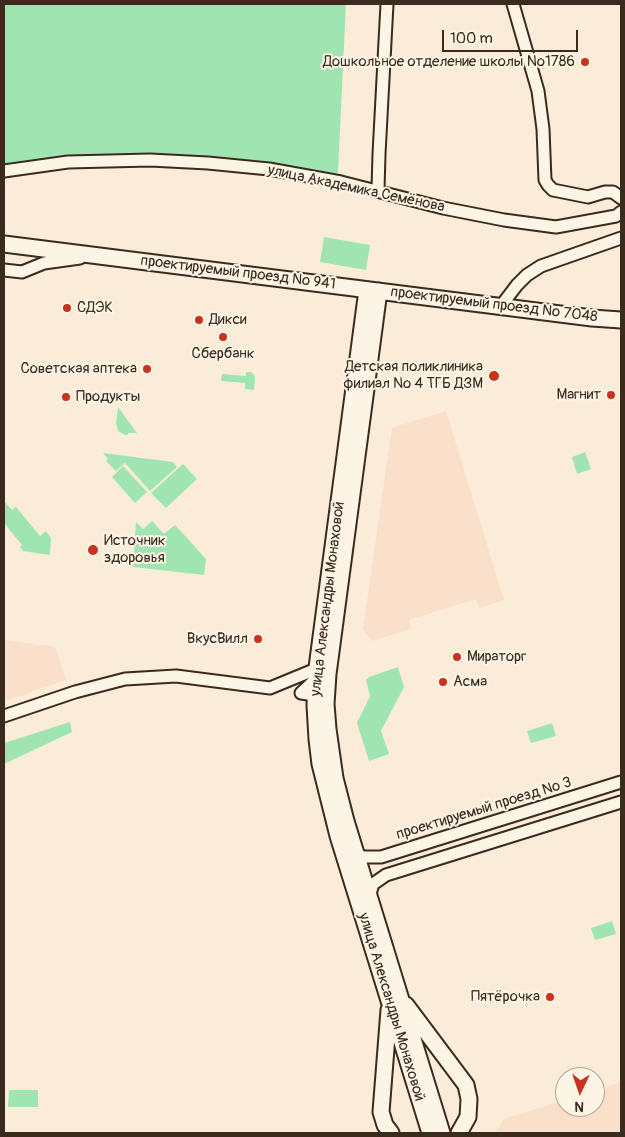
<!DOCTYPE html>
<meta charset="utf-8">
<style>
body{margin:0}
#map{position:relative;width:625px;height:1137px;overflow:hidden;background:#fbebd9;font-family:Pangolin,sans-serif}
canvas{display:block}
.frame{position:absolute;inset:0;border:5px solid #3b2a1e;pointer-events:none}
.north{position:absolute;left:555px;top:1067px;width:50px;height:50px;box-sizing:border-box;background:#fcf5e5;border:1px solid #afa495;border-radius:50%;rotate:183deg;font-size:14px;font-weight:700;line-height:20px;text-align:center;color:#3b2a1e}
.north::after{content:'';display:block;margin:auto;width:18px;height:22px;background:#c8321e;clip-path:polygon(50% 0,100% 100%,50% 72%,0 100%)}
.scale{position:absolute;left:442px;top:30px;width:136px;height:22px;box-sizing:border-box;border:2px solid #3b2a1e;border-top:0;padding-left:6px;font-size:15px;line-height:18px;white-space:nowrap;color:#3b2a1e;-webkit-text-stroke:4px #fcf5e5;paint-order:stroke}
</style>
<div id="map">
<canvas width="625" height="1137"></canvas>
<div class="frame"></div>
<div class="north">N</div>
<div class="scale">100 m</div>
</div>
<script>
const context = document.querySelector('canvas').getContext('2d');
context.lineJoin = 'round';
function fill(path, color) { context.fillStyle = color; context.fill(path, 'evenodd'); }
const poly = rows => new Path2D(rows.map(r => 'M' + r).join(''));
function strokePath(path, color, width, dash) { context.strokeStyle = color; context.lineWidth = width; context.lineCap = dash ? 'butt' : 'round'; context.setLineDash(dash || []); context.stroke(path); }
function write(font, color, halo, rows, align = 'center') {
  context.font = font + ' Pangolin,sans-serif'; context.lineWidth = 4; context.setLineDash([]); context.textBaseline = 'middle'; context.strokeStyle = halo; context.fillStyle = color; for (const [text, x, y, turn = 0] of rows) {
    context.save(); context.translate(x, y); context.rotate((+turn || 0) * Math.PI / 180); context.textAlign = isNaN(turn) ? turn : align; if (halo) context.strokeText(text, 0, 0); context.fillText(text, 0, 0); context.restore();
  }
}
fill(poly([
 [446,411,504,600,479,608,476,599,450,607,409,620,411,629,372,641,363,629,392,428],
 [4,640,55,647,66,680,4,701],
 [621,1082,621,1133,495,1133,504,1119,565,1100,565,1107,595,1107,595,1090]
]), '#fadfca');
fill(poly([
 [4,4,346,4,338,172,336,174,328,175,137,155,71,156,4,164],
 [324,237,370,245,366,270,320,262],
 [246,372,251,372,255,376,254,390,245,389,245,383,221,381,222,374,246,376],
 [118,407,137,433,128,433,128,435,125,435,118,431,116,423],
 [585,452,591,469,577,474,572,457],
 [103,453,173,462,177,467,150,491,125,463,116,471,106,461,108,459],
 [183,464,197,479,166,508,151,493],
 [123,466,147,492,135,503,112,477],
 [4,501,12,510,16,507,40,536,46,531,51,538,50,555,23,551,20,547,22,545,4,523],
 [152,521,164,534,175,525,206,559,204,575,133,567,136,522,143,529],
 [398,667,404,687,381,731,389,754,369,761,357,723,370,696,366,680,369,677],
 [70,722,72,732,4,764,4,743],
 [552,723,556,736,531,743,527,731],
 [612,921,616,934,595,940,591,928],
 [9,1090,38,1090,38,1107,8,1107]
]), '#a0e5b1');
const street = poly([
 [513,4,538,91,543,129,545,180,548,185,553,190,588,197,605,192,613,192,621,198],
 [4,171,68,162,150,160,208,163,269,169,341,182,443,208,504,220,556,227,616,216,621,212],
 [378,190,379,154,387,4],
 [4,270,22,272,44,263,80,258],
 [501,306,517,285,527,275,541,266,621,238],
 [318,677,301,693,322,696],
 [4,716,75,692,125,679,176,676,270,688,321,667],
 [355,853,363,857,381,857,621,782],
 [369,897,373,884,386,875,621,802]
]);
const secondary = poly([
 [4,244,592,318,621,320],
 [367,290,316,675,315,705,317,739,320,764,338,836,430,1133],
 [379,291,328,674,326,704,328,729,335,778,346,821,442,1133],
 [406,1005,466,1085,469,1099,468,1117,459,1133],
 [389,1010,381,1112,385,1125,391,1133]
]);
strokePath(street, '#3b2a1e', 15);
strokePath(secondary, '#3b2a1e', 19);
strokePath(street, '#fcf5e5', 11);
strokePath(secondary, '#fcf5e5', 15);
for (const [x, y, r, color] of [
 [585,62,5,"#c8321e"],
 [67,308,5,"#c8321e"],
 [199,320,5,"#c8321e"],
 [223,337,5,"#c8321e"],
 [147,369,5,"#c8321e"],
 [494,376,6,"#c8321e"],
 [611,395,5,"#c8321e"],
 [66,397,5,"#c8321e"],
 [93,550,6,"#c8321e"],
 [258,639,5,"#c8321e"],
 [457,657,5,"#c8321e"],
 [443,682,5,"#c8321e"],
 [550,997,5,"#c8321e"]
]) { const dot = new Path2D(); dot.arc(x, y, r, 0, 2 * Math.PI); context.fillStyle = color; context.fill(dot); strokePath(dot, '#fcf5e5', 2); }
write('15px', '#3b2a1e', '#fcf5e5', [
 ["Дошкольное отделение школы №1786",575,62],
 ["СДЭК",77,308,"left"],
 ["Дикси",209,320,"left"],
 ["Сбербанк",223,354,"center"],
 ["Детская поликлиника",483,367],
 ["филиал № 4 ТГБ ДЗМ",483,384],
 ["Советская аптека",137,369],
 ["Магнит",601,395],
 ["Продукты",76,397,"left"],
 ["Источник",104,541,"left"],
 ["здоровья",104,558,"left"],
 ["ВкусВилл",248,639],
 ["Мираторг",467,657,"left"],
 ["Асма",453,682,"left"],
 ["Пятёрочка",540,997]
], 'right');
write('15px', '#3b2a1e', '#fcf5e5', [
 ["улица Академика Семёнова",356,189,12],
 ["проектируемый проезд № 941",238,273,7],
 ["проектируемый проезд № 7048",494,305,7],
 ["улица Александры Монаховой",328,599,-83],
 ["проектируемый проезд № 3",484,809,-17],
 ["улица Александры Монаховой",391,1007,73]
]);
</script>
